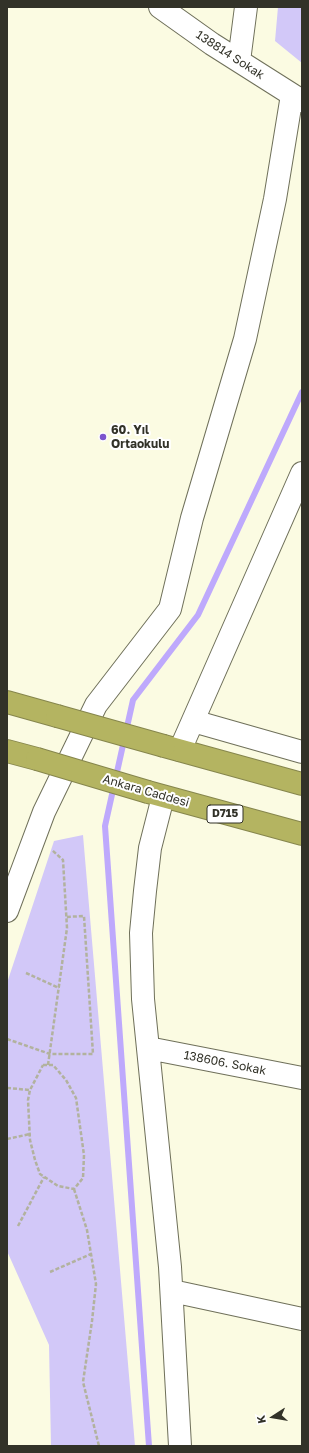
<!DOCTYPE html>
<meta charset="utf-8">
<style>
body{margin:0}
#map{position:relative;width:309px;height:1453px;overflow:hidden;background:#fbfbe2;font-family:"Golos Text",sans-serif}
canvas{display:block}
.frame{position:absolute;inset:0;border:8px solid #323228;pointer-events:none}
.north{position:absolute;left:253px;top:1397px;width:40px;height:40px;-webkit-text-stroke:3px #fff;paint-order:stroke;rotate:258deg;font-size:11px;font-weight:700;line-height:16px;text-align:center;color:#323228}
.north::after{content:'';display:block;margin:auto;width:14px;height:18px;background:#323228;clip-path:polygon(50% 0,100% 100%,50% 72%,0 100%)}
</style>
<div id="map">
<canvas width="309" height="1453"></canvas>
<div class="frame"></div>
<div class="north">K</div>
</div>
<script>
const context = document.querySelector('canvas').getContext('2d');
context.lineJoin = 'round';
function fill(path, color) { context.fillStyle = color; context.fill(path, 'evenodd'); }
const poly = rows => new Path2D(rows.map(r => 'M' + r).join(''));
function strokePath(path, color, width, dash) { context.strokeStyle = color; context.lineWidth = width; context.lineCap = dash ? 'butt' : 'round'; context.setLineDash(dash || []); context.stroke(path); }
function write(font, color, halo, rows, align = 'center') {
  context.font = font + ' "Golos Text",sans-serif'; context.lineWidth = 4; context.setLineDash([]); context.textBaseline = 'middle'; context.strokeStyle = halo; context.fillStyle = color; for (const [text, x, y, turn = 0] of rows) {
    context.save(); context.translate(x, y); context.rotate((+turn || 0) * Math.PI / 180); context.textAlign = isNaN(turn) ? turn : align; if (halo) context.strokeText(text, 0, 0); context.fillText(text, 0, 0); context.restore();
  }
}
fill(poly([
 [278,7,302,7,302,63,275,41],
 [83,835,135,1446,51,1446,49,1345,7,1251,7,983,54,841]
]), '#d2c8f8');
strokePath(poly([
 [149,1446,105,826,133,700,198,615,302,392]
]), '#bea9fc', 6);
const minor = poly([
 [160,7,212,44,302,101],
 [239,61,246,7],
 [193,721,302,752],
 [180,750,302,473],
 [163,797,150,848,145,891,141,933,143,999,170,1267,180,1446],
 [7,911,44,812,96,705,170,609,192,518,245,339,275,199,292,95],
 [148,1048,302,1078],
 [172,1291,302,1319]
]);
const highway = poly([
 [7,702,57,716],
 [164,746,302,784],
 [7,751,37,759],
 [148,792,302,834]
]);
strokePath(minor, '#6f705a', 24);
strokePath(highway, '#86864d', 24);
strokePath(poly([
 [26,973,59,988],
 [7,1039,50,1054,93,1054,84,916,66,917],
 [43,1065,53,1065,66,1080,76,1098,84,1155,83,1178,74,1189,58,1186,40,1174,35,1160,30,1140,28,1100,30,1090,43,1065],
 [48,1065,67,928,63,860,52,850],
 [7,1088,30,1090],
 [7,1139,30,1134],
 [74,1189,87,1230,96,1284,92,1321,83,1382,99,1446],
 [18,1226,44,1177],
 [50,1272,91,1254]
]), '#b2b29e', 2.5, [4, 2]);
strokePath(minor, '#fff', 22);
strokePath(highway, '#b4b461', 22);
const highwayBridge = poly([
 [57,716,164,746],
 [37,759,148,792]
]);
strokePath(highwayBridge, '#86864d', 24, []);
strokePath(highwayBridge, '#b4b461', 22);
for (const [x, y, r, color] of [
 [103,437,4,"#7c54cd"]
]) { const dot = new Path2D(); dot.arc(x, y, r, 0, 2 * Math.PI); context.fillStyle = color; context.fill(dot); strokePath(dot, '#fff', 1.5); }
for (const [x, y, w] of [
 [225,814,36]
]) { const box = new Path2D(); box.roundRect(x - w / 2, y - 9, w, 18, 3); context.fillStyle = '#fff'; context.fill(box); strokePath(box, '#323228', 1); }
write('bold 11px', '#323228', null, [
 ["D715",225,814]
]);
write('12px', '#323228', '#fff', [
 ["138814 Sokak",230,55,33],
 ["Ankara Caddesi",146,791,16],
 ["138606. Sokak",225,1063,11]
]);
write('bold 12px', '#323228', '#fff', [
 ["60. Yıl",111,430],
 ["Ortaokulu",111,444]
], 'left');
</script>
